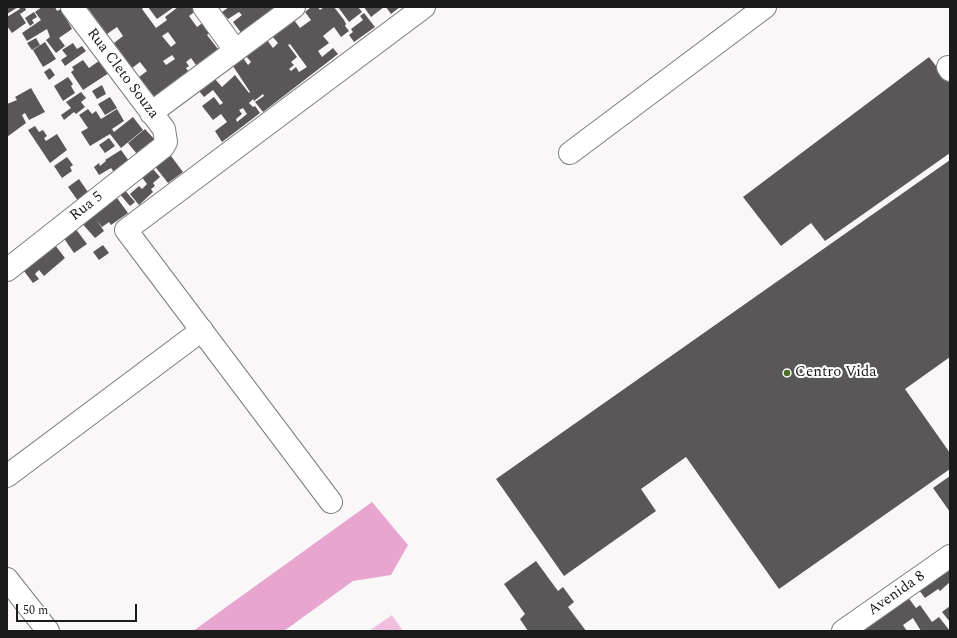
<!DOCTYPE html>
<style>
body{margin:0}
#map{position:relative;width:957px;height:638px;overflow:hidden;background:#faf7f8;font-family:Spectral,serif}
canvas{display:block}
.frame{position:absolute;inset:0;border:8px solid #1c1b1b;pointer-events:none}
.scale{position:absolute;left:16px;top:604px;width:121px;height:18px;box-sizing:border-box;border:2px solid #1c1b1b;border-top:0;padding-left:5px;font-size:12px;line-height:14px;white-space:nowrap;color:#1c1b1b;-webkit-text-stroke:3px #fff;paint-order:stroke}
</style>
<div id="map">
<canvas width="957" height="638"></canvas>
<div class="frame"></div>
<div class="scale">50 m</div>
</div>
<script>
const context = document.querySelector('canvas').getContext('2d');
context.lineJoin = 'round';
function fill(path, color) { context.fillStyle = color; context.fill(path, 'evenodd'); }
const poly = rows => new Path2D(rows.map(r => 'M' + r).join(''));
function strokePath(path, color, width, dash) { context.strokeStyle = color; context.lineWidth = width; context.lineCap = dash ? 'butt' : 'round'; context.setLineDash(dash || []); context.stroke(path); }
function write(font, color, halo, rows, align = 'center') {
  context.font = font + ' Spectral,serif'; context.lineWidth = 4; context.setLineDash([]); context.textBaseline = 'middle'; context.strokeStyle = halo; context.fillStyle = color; for (const [text, x, y, turn = 0] of rows) {
    context.save(); context.translate(x, y); context.rotate((+turn || 0) * Math.PI / 180); context.textAlign = isNaN(turn) ? turn : align; if (halo) context.strokeText(text, 0, 0); context.fillText(text, 0, 0); context.restore();
  }
}
fill(poly([
 [392,615,403,631,369,631]
]), '#efbfdd');
fill(poly([
 [372,502,408,545,391,575,353,581,284,631,193,631]
]), '#e8a5cf');
fill(poly([
 [7,7,18,7,7,14],
 [19,7,25,7,26,10,20,14,26,23,12,33,7,26,7,17,20,9],
 [42,7,55,7,57,11,61,9,72,29,59,38,65,46,56,53,46,40,50,37,47,29,27,41,22,33,41,20,35,12],
 [87,7,144,7,142,9,156,28,167,20,165,17,178,7,195,7,197,10,189,16,197,27,205,21,212,31,207,35,218,49,196,65,191,58,186,62,189,66,186,68,190,74,156,99,139,77,147,71,140,62,132,68,114,43,123,36,117,27,107,34],
 [168,32,176,43,171,47,162,36],
 [172,55,175,59,166,65,163,61],
 [148,7,174,7,157,19],
 [229,7,279,7,242,34,233,22,242,15,239,12,228,19,222,12],
 [311,7,318,7,320,10,324,7,334,7,344,20,346,24,345,26,349,31,341,37,334,27,323,36,329,43,318,51,322,57,333,48,338,54,263,112,255,102,264,96,263,94,254,101,253,99,249,103,253,107,255,106,260,113,222,142,215,131,227,122,221,114,213,120,202,106,214,97,220,105,223,103,213,90,204,97,199,91,215,79,222,87,235,75,249,93,250,92,233,66,243,58,248,65,251,62,246,56,267,40,273,48,278,43,272,36,294,20,300,28,311,20,305,12],
 [290,44,307,67,299,72,296,67,291,71,289,69,294,65,291,62,297,57,288,45],
 [243,108,247,114,237,122,236,119,242,114,239,110],
 [338,7,358,7,362,12,349,22],
 [364,7,384,7,371,17],
 [386,7,400,7,391,14],
 [34,12,37,17,32,20,34,23,30,26,25,18],
 [364,13,375,27,354,42,349,35,353,32,351,29,363,20,360,16],
 [36,38,40,45,32,50,27,43],
 [45,42,56,59,43,67,33,50],
 [73,43,77,49,82,46,86,51,65,66,61,60,67,56,62,50],
 [929,57,950,84,950,153,825,241,811,223,781,246,743,197],
 [103,58,112,71,83,90,71,72,74,70,72,67,83,60,89,68],
 [50,68,55,75,49,80,44,72],
 [68,77,73,84,71,86,75,93,63,101,54,86],
 [102,85,106,94,97,99,92,91],
 [31,88,45,112,29,120,25,113,22,115,26,123,7,137,7,104,17,100,15,97],
 [81,92,86,98,81,102,85,107,76,114,74,112,64,120,61,115,71,108,66,102],
 [110,97,117,108,105,115,98,104],
 [88,109,92,114,96,111,101,119,117,109,124,121,112,129,114,132,133,117,143,130,121,148,110,134,90,146,81,132,88,128,79,115],
 [35,126,39,132,43,130,47,136,44,138,46,141,57,134,67,150,50,163,28,130],
 [145,129,155,140,137,154,128,143],
 [109,138,115,146,105,153,99,145],
 [121,150,129,161,117,176,111,168,99,175,94,167,99,163,100,166,106,161,105,160],
 [168,152,183,172,168,183,153,164],
 [67,157,73,165,70,167,72,171,62,178,54,166],
 [950,160,950,357,905,389,950,453,950,469,779,589,686,457,641,489,656,511,564,576,496,479],
 [152,168,160,177,153,183,155,186,151,189,153,192,139,205,130,194,139,186,142,189,147,184,141,176],
 [79,179,92,198,81,205,68,187],
 [123,188,135,202,130,206,118,192],
 [111,194,115,199,117,198,128,213,111,225,109,222,102,227,96,219,104,231,95,238,79,220],
 [75,228,87,244,74,253,63,237],
 [55,245,65,258,44,276,39,270,35,274,39,279,33,283,24,271],
 [103,245,109,253,99,260,93,252],
 [950,476,950,512,933,488],
 [536,561,558,591,563,587,574,602,568,607,586,631,528,631,520,619,525,614,504,584],
 [950,566,950,582,940,591,938,589,925,598,919,590],
 [907,596,916,608,920,605,932,622,939,617,950,631,921,631,913,618,903,625,907,631,865,631,862,627],
 [950,606,950,622,942,612]
]), '#5a5759');
const minor = poly([
 [204,7,235,50],
 [948,67,950,70],
 [151,113,294,7],
 [570,153,765,7],
 [7,270,163,147,166,142,164,129,72,7],
 [7,476,202,330],
 [331,502,126,230,424,7],
 [7,579,48,631],
 [843,631,950,556]
]);
strokePath(minor, '#7e7b7d', 24);
strokePath(minor, '#fff', 22);
for (const [x, y, r, color] of [
 [787,373,4,"#4d7028"]
]) { const dot = new Path2D(); dot.arc(x, y, r, 0, 2 * Math.PI); context.fillStyle = color; context.fill(dot); strokePath(dot, '#fff', 1.5); }
write('15px', '#1c1b1b', '#fff', [
 ["Rua Cleto Souza",122,74,53],
 ["Rua 5",87,207,-38],
 ["Avenida 8",897,594,-35]
]);
write('15px', '#1c1b1b', '#fff', [
 ["Centro Vida",795,373]
], 'left');
</script>
